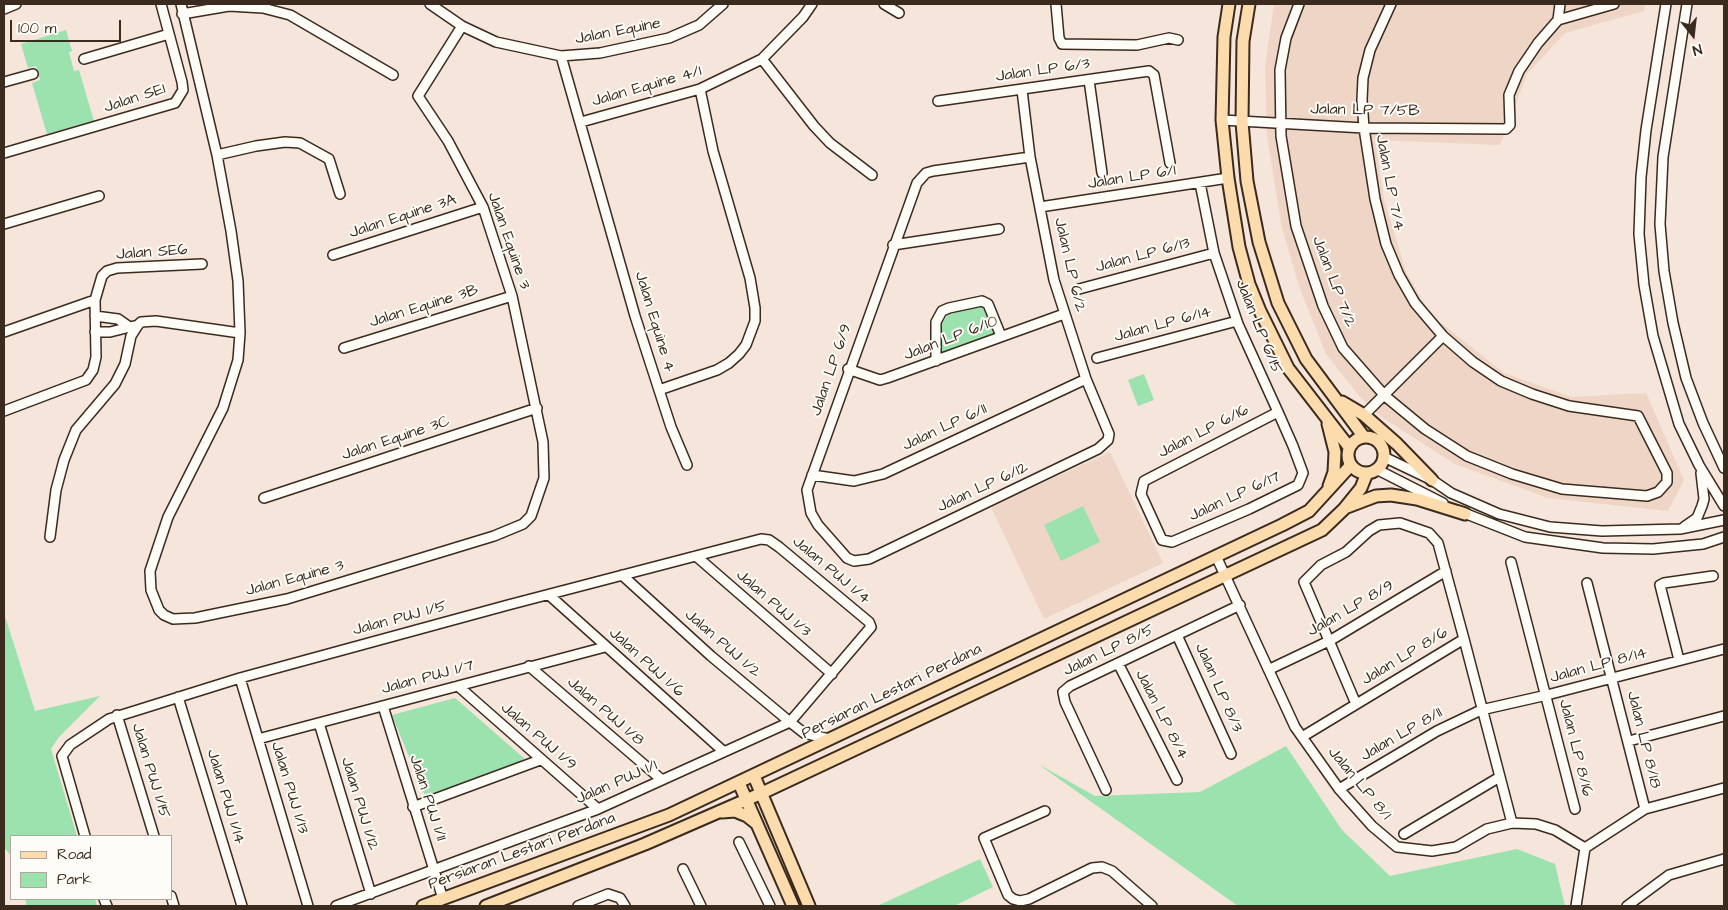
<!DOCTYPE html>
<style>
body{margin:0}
#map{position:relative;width:1728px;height:910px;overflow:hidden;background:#f5e5da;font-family:"Architects Daughter",sans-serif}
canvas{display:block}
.frame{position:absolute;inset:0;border:5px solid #3b2a1e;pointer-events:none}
.legend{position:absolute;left:10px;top:835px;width:162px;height:65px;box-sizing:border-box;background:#fdfcf7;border:1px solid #afa8a0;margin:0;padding:6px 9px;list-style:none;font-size:15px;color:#3b2a1e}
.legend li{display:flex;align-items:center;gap:10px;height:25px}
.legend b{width:25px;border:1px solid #afa8a0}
.north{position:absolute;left:1668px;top:10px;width:50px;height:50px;-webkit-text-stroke:4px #fdfcf7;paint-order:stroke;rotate:164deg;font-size:14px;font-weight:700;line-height:20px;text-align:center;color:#3b2a1e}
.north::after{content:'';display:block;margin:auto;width:18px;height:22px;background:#3b2a1e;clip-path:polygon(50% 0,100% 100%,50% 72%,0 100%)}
.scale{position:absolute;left:10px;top:20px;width:111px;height:22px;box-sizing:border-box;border:2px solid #3b2a1e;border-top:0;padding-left:6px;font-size:15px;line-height:18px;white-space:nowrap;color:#3b2a1e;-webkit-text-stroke:4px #fdfcf7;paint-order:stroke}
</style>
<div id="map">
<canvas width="1728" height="910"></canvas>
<div class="frame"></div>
<ul class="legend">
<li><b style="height:6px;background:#fcdcac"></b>Road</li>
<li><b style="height:14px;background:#9ce2af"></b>Park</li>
</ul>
<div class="north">N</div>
<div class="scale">100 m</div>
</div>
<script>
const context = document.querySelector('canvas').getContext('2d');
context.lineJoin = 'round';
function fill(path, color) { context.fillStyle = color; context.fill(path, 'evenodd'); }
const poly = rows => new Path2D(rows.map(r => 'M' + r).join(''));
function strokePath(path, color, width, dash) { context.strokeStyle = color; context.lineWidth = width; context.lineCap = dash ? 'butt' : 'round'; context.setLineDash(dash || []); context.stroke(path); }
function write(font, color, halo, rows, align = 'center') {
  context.font = font + ' "Architects Daughter",sans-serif'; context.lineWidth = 4; context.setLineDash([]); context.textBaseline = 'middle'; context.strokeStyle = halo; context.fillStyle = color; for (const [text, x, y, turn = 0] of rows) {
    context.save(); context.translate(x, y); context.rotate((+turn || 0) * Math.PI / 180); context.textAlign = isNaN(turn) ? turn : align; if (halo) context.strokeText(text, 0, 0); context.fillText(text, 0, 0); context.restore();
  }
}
fill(poly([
 [1274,4,1645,4,1644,11,1565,33,1527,74,1500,145,1375,140,1384,199,1406,272,1431,315,1504,373,1572,397,1646,393,1684,480,1668,511,1548,498,1455,464,1380,416,1360,397,1326,354,1299,286,1282,228,1267,136,1265,66],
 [1110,452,1163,563,1044,619,991,507]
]), '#efd5c5');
fill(poly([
 [66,30,72,51,69,52,74,71,79,70,94,121,47,134,32,83,40,80,36,66,28,68,21,44],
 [979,306,988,310,996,334,941,357,938,341,941,325,949,313],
 [1144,374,1154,400,1138,406,1128,380],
 [1083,506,1100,542,1061,561,1044,525],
 [4,613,35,711,100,696,59,737,51,749,77,836,11,836,11,855,4,848],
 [455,698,524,758,523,762,425,796,392,715],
 [1286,746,1342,830,1390,876,1517,849,1555,864,1565,906,1238,906,1038,764,1095,796,1200,792],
 [980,859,993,887,954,906,877,906],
 [26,899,95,899,97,906,26,906]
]), '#9ce2af');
const minor = poly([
 [181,4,217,155,231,231,238,281,240,333,238,360,223,408,168,517,150,571,151,590,159,610,164,615,173,619,195,618,287,599,494,536,523,524,531,516,544,478,543,442,512,296,483,207,448,141,418,96,462,26],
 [430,4,462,26,496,42,561,56,600,53,669,38,699,25,723,4],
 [884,4,899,13],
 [1056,4,1059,38,1062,44,1137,45,1169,38,1178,40],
 [1299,4,1286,38,1280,70,1281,136,1296,226,1323,306,1343,348,1385,396,1425,429,1467,456,1512,474,1562,489,1647,496,1658,492,1667,482,1667,473,1638,416,1569,406,1532,394,1501,381,1473,362,1443,336,1415,303,1399,275,1386,244,1375,199,1364,128,1362,100,1363,78,1370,50,1391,4],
 [1666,4,1646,130,1641,177,1639,234,1644,285,1653,336,1679,424,1699,465,1724,506],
 [1687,4,1663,157,1660,224,1664,271,1673,323,1686,378,1703,423,1724,468],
 [4,9,16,4],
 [182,14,229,6,263,8,290,15,393,75],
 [1558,20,1560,4],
 [561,56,635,316,671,427,687,465],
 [84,59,169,34],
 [762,59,814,126,830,143,872,175],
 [1089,80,1102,173],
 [4,82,33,74],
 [1022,90,1030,157,1054,280,1086,379,1109,434,1108,440,1098,449,869,559,854,561,847,558,818,525,811,513,807,490,917,183,926,173,933,171,1030,157],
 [938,101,1149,71,1154,75,1170,163],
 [1222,120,1364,128,1506,129,1510,125,1509,95,1519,71,1538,43,1558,20,1614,4],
 [581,122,700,89,762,59,803,17,812,4],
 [4,153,175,103,183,90,182,82,161,4],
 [217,155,256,146,285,142,300,143,329,159,340,194],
 [1200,183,1214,253,1238,324,1278,412,1293,446,1303,473,1298,485,1249,509,1172,542,1162,540,1141,494,1144,481,1278,412],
 [1040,207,1228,178],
 [4,224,99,196],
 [893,245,999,229],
 [333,255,483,207],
 [1079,289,1214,253],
 [95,316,118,319,128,326],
 [4,332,95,300],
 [95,332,110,332,138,325],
 [344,348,512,296],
 [1097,358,1237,321],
 [936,361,936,322,942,311,949,308,982,301,988,304,1001,336],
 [848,369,880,380,887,378,1064,314],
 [659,390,717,370,729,363,739,354,746,345,755,321,755,308,750,278,713,151,700,89],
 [4,411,86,380,93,370,96,357,95,300,102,276,107,271,117,268,202,264],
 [1364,415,1443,336],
 [1384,457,1432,480,1451,493,1499,514,1550,527,1602,531,1680,529,1724,520],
 [1376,469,1443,503],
 [812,475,854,481,883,474,1086,379],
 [264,498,537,408],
 [1459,511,1525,537,1603,548,1653,549,1703,544,1724,537],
 [1684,527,1697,518,1702,506,1704,499,1701,473],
 [50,537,56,490,64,460,76,430,115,384,125,364,131,336,138,325,141,322,156,321,240,333],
 [696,556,832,674],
 [1216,556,1295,727,1339,789,1372,826,1397,847,1432,851,1456,847,1487,829,1512,823,1536,824,1555,830,1585,848,1576,906],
 [1511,562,1575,809],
 [622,575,711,656,790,722,804,733,829,739],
 [1587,583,1645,809],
 [549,595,723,751],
 [1177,635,1231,754],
 [1679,660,1660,585,1664,583,1713,576],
 [1118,663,1177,780],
 [529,666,662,780],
 [1270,669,1331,640,1446,571],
 [240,678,308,906],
 [458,686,598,809],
 [178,697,242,906],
 [1356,704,1304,582,1321,565,1346,552,1369,531,1379,525,1400,523,1429,533,1438,543,1464,639],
 [383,706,443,899],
 [117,715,154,836],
 [319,723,371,894],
 [1302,737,1464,639,1512,823],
 [258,739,605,647],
 [1629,741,1724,716],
 [1339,789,1437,731,1481,710,1547,695,1724,649],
 [1106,790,1065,702,1063,692,1070,686,1240,605],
 [413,807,540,760],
 [1045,811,984,838,1008,895,1013,899,1020,901,1029,899,1092,868,1102,867,1112,871,1152,906],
 [1404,834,1498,778],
 [85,836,62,756,70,745,109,719,240,678,508,605,761,539,769,540,779,547,869,622,871,627,790,722,598,809,336,906],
 [739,842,770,906],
 [1585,848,1645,809,1724,788],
 [683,869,701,906],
 [171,896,174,906],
 [104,899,107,906],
 [578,906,608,894,620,898,625,906],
 [1627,906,1669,875,1724,859]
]);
const major = poly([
 [1229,4,1224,37,1222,120,1228,178,1239,247,1249,284,1260,311,1288,368,1349,447],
 [1249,4,1243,41,1242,122,1247,181,1259,242,1278,303,1306,359,1364,437],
 [1342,402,1364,415,1397,444,1432,480],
 [1328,424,1335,452,1334,472,1329,486],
 '1348 455a18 18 0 1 1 36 0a18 18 0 1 1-36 0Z',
 [1347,507,1376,496,1391,495,1417,499,1465,514],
 [754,776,809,906],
 [739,783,793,906],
 [722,812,735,811,747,816,757,824],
 [423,906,669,815,1282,525,1309,511,1351,465],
 [486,906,645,844,762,793,1322,530,1344,509,1361,488,1367,473]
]);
strokePath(minor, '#3b2a1e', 12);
strokePath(major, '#3b2a1e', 15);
strokePath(minor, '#fdfcf7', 9);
strokePath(major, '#fcdcac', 11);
write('16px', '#3b2a1e', '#fdfcf7', [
 ["Jalan Equine",618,32,-11],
 ["Jalan LP 6/3",1043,71,-8],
 ["Jalan Equine 4/1",647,87,-16],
 ["Jalan SE1",135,99,-18],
 ["Jalan LP 7/5B",1365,111,1],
 ["Jalan LP 6/1",1132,178,-9],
 ["Jalan LP 7/4",1389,183,79],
 ["Jalan Equine 3A",403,217,-18],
 ["Jalan Equine 3",508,241,71],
 ["Jalan SE6",152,253,-4],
 ["Jalan LP 6/13",1143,256,-15],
 ["Jalan LP 6/2",1069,265,77],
 ["Jalan LP 7/2",1333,282,69],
 ["Jalan Equine 3B",424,307,-17],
 ["Jalan Equine 4",654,322,73],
 ["Jalan LP 6/14",1163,325,-15],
 ["Jalan LP 6/15",1258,327,68],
 ["Jalan LP 6/10",951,339,-21],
 ["Jalan LP 6/9",832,370,-71],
 ["Jalan LP 6/11",945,428,-25],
 ["Jalan LP 6/16",1204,432,-27],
 ["Jalan Equine 3C",396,439,-18],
 ["Jalan LP 6/12",983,488,-25],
 ["Jalan LP 6/17",1235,497,-25],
 ["Jalan PUJ 1/4",831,571,40],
 ["Jalan Equine 3",295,579,-15],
 ["Jalan PUJ 1/3",773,604,41],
 ["Jalan LP 8/9",1351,609,-30],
 ["Jalan PUJ 1/5",400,619,-15],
 ["Jalan PUJ 1/2",722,644,41],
 ["Jalan LP 8/5",1109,651,-26],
 ["Jalan LP 8/6",1405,657,-31],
 ["Jalan PUJ 1/6",646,663,42],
 ["Jalan LP 8/14",1599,666,-15],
 ["Jalan PUJ 1/7",428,678,-15],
 ["Jalan LP 8/3",1218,688,66],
 ["Persiaran Lestari Perdana",892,692,-26],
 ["Jalan PUJ 1/8",605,712,41],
 ["Jalan LP 8/4",1161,715,63],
 ["Jalan LP 8/11",1402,735,-30],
 ["Jalan PUJ 1/9",538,737,41],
 ["Jalan LP 8/18",1643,740,76],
 ["Jalan LP 8/16",1575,748,76],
 ["Jalan PUJ 1/15",150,771,73],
 ["Jalan PUJ 1/1",617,783,-24],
 ["Jalan LP 8/1",1359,784,50],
 ["Jalan PUJ 1/13",289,788,73],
 ["Jalan PUJ 1/14",225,797,73],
 ["Jalan PUJ 1/11",427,798,72],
 ["Jalan PUJ 1/12",359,804,73],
 ["Persiaran Lestari Perdana",522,852,-20]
]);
</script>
